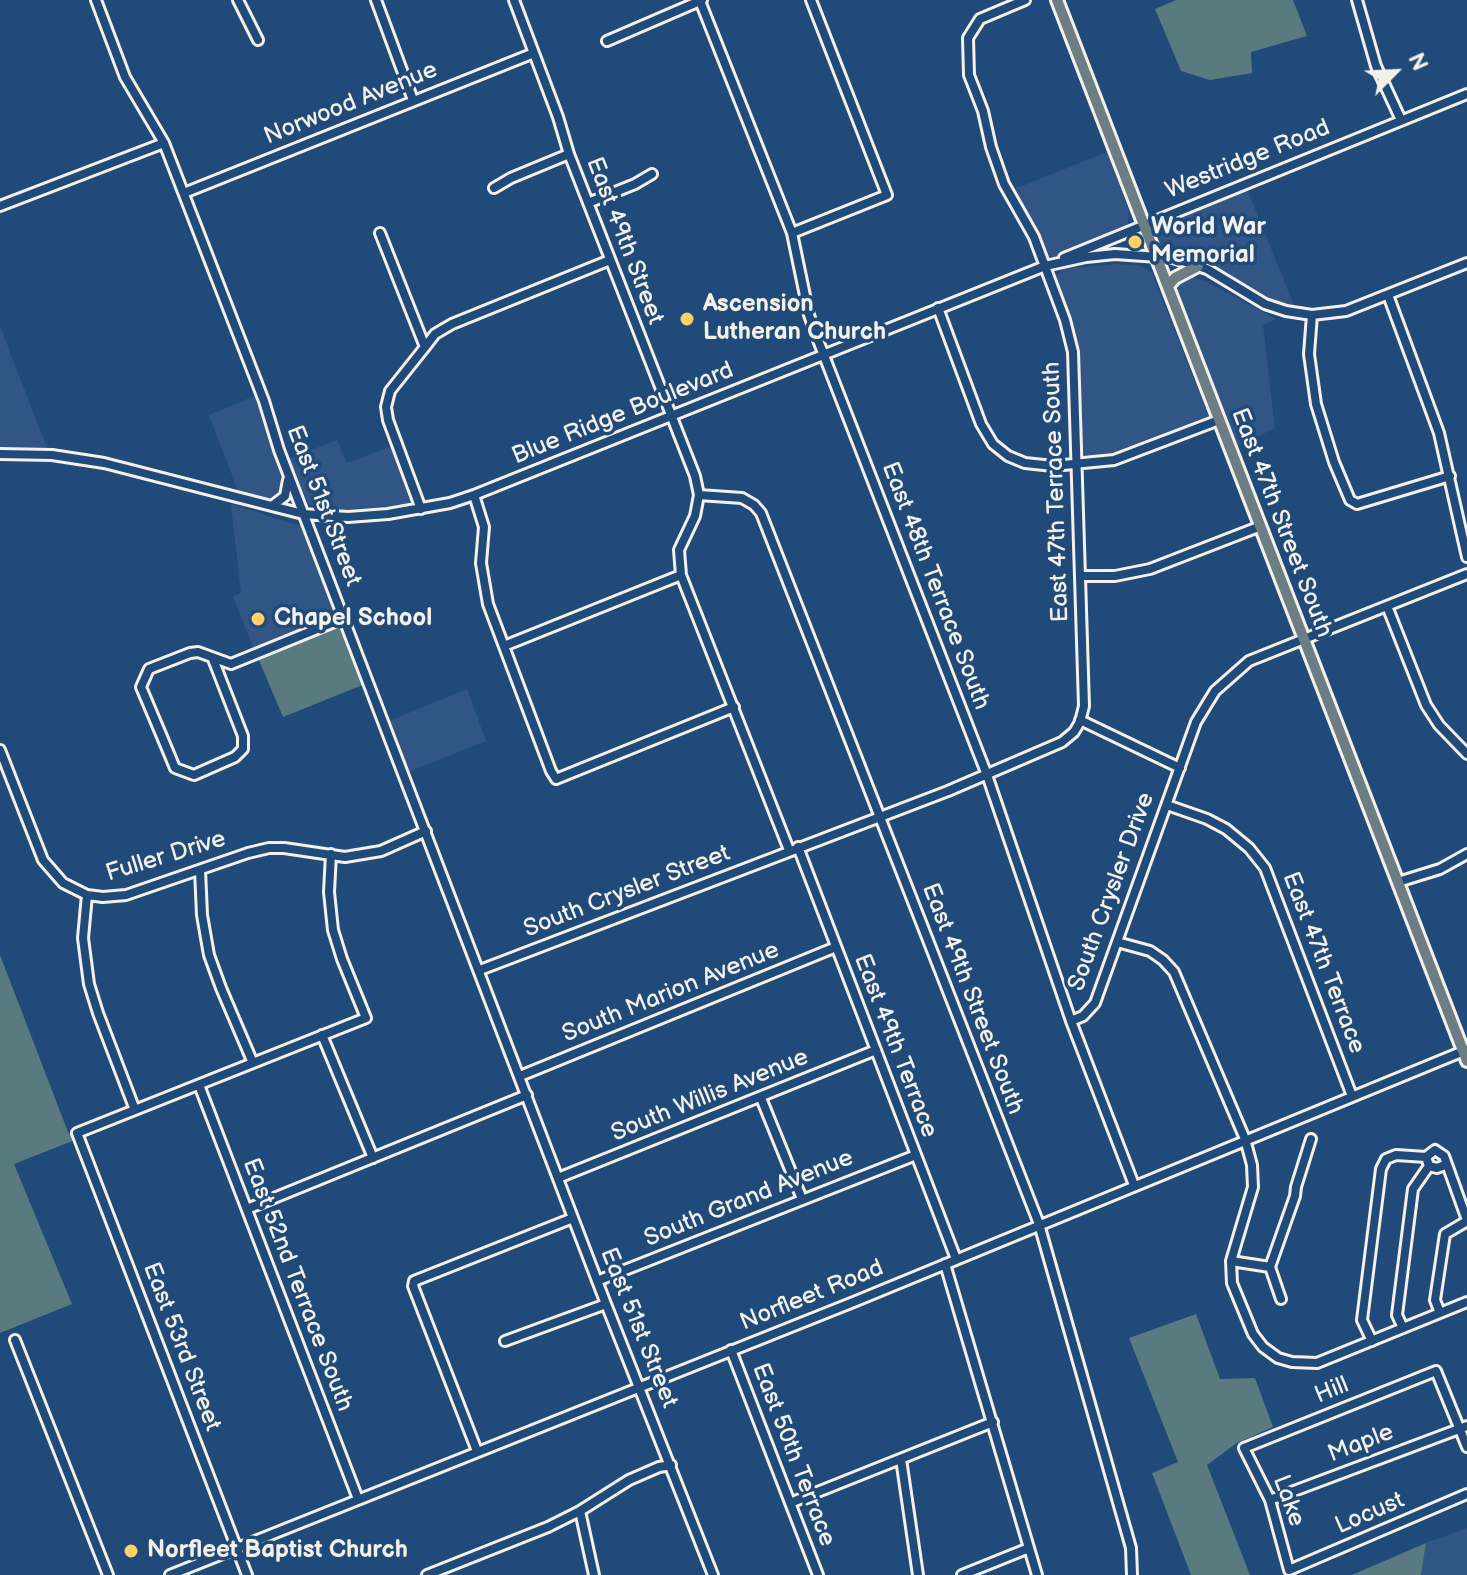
<!DOCTYPE html>
<html>
<head>
<meta charset="utf-8">
<style>
  body { margin:0 }
  #map { position:relative; width:1467px; height:1575px; overflow:hidden; background:#1f4a7a; font-family:"Balsamiq Sans",sans-serif }
  canvas { display:block }
  .north { position:absolute; left:1355px; top:32px; width:80px; height:80px; -webkit-text-stroke:6px #1f4a7a; paint-order:stroke; rotate:66deg; font-size:22px; font-weight:700; line-height:32px; text-align:center; color:#f4f1e8 }
  .north::after { content:''; display:block; margin:auto; width:28px; height:36px; background:#f4f1e8; clip-path:polygon(50% 0,100% 100%,50% 72%,0 100%) }
</style>
</head>
<body>
<div id="map">
<canvas width="1467" height="1575"></canvas>
<div class="north">N</div>
</div>
<script>
const ctx = document.querySelector('canvas').getContext('2d');
ctx.lineJoin = 'round';
function fill(path, color) {
  ctx.fillStyle = color;
  ctx.fill(path, 'evenodd');
}
function shape(rows) {
  const path = new Path2D();
  for (const r of rows) {
    path.moveTo(r[0], r[1]);
    for (let i = 2; i < r.length; i += 2) path.lineTo(r[i], r[i + 1]);
  }
  return path;
}
function strokePath(path, color, width, dash) {
  ctx.strokeStyle = color;
  ctx.lineWidth = width;
  ctx.lineCap = dash ? 'butt' : 'round';
  ctx.setLineDash(dash || []);
  ctx.stroke(path);
}
function drawText(font, color, halo, rows, align = 'center') {
  ctx.font = font + ' "Balsamiq Sans",sans-serif';
  ctx.lineWidth = 7;
  ctx.setLineDash([]);
  ctx.textBaseline = 'middle';
  ctx.strokeStyle = halo;
  ctx.fillStyle = color;
  for (const [text, x, y, turn = 0] of rows) {
    ctx.save();
    ctx.translate(x, y);
    ctx.rotate((+turn || 0) * Math.PI / 180);
    ctx.textAlign = isNaN(turn) ? turn : align;
    if (halo) ctx.strokeText(text, 0, 0);
    ctx.fillText(text, 0, 0);
    ctx.restore();
  }
}
fill(shape([
  [1107,152,1129,212,1128,225,1117,233,1086,246,1058,256,1048,257,1012,190],
  [1247,189,1295,308,1255,294,1230,276,1204,262,1161,247,1157,240,1156,233,1164,224],
  [1116,264,1141,266,1152,273,1209,417,1118,454,1087,459,1082,446,1078,348,1056,276,1063,269],
  [1190,276,1203,280,1276,319,1263,325,1275,428,1238,446,1177,289,1179,281],
  [0,325,11,355,48,450,0,448],
  [257,395,283,478,283,492,273,499,238,491,209,415],
  [337,440,347,463,392,446,412,502,404,505,342,510,319,508,308,503,288,459],
  [231,504,300,526,336,610,335,616,254,649,233,597,241,593],
  [467,689,486,741,409,772,389,721],
  [1467,1528,1467,1575,1421,1575,1426,1543]
]), '#315686');
fill(shape([
  [1176,0,1293,0,1307,36,1251,52,1252,73,1210,80,1181,71,1171,47,1155,9],
  [339,625,343,628,365,684,283,717,258,658],
  [0,955,68,1132,75,1140,14,1164,72,1304,0,1333],
  [1196,1314,1220,1379,1255,1378,1273,1427,1237,1443,1207,1465,1250,1575,1191,1575,1152,1473,1178,1462,1129,1338],
  [1426,1543,1421,1575,1352,1575]
]), '#597a7e');
const minor = shape([
  [96,0,125,77,164,143,264,401,279,450,606,1304,713,1575],
  [238,0,258,40],
  [376,0,413,100],
  [514,0,558,117,569,154,695,476,699,495,695,516,679,550,681,575,789,850],
  [1357,0,1376,66,1401,120],
  [700,1,792,233,809,315,816,335,987,775,1071,1021,1134,1185],
  [607,41,702,0],
  [494,188,511,178,569,154],
  [184,193,534,53],
  [588,203,635,184,652,174],
  [0,206,164,143],
  [380,233,425,347,390,391,386,407,388,420,421,509],
  [792,233,887,195,811,0],
  [1064,258,1467,94],
  [1388,295,1439,433,1467,557],
  [938,308,981,424,993,444,1008,456,1025,463,1053,466,1114,460,1219,420],
  [1312,315,1309,354,1316,404,1334,462,1350,500,1357,504,1450,476],
  [425,347,435,334,452,324,610,260],
  [0,454,52,455,104,463,303,514,348,517,388,514,450,503,474,495,1045,266,1086,257,1115,254,1173,258,1207,269,1265,304,1286,311,1312,315,1346,311,1467,263],
  [474,495,484,527,481,563,488,604,551,771,556,779,734,707],
  [699,495,742,498,754,505,761,513,1039,1224,1131,1548,1132,1575],
  [272,506,285,496,288,480],
  [1080,576,1115,576,1150,569,1261,526],
  [1387,606,1426,705,1439,725,1467,754],
  [504,646,681,575],
  [213,659,243,736,243,749,235,757,194,775,175,768,160,732,141,687,149,669,190,653,198,652,231,664,344,618],
  [1080,720,1180,768],
  [0,750,43,860,63,883,87,895,103,897,126,895,248,853,269,848,284,848,345,857,381,851,426,831],
  [1167,805,1207,819,1226,829,1249,848,1265,868,1352,1096],
  [798,847,956,1259],
  [200,870,202,915,209,955,221,988,253,1063],
  [1398,882,1440,869,1467,854],
  [87,895,83,938,89,984,98,1013,135,1110],
  [1117,942,1150,951,1163,960,1174,972,1245,1139,1252,1165,1253,1187,1231,1261,1232,1283,1253,1334,1263,1347,1278,1358,1292,1362,1317,1363,1467,1302],
  [480,970,948,791,1062,742,1074,732,1080,722,1084,706,1073,352,1065,320,1034,237,1004,184,991,147,983,111,969,75,968,38,980,19,1025,0],
  [1071,1021,1083,1016,1095,1003,1196,722,1215,691,1249,661,1467,574],
  [322,1035,373,1158],
  [520,1076,836,947],
  [199,1085,358,1499],
  [761,1098,802,1199],
  [1426,1157,1435,1150,1444,1156,1467,1220],
  [558,1178,876,1050],
  [247,1209,527,1095],
  [1231,1261,1270,1267],
  [945,1264,1037,1575],
  [597,1281,916,1155],
  [1281,1299,1270,1267,1295,1196,1296,1187,1311,1139],
  [1440,1313,1435,1300,1445,1234,1467,1221],
  [1403,1328,1397,1315,1413,1189,1429,1166,1437,1168,1445,1165],
  [15,1340,108,1575],
  [505,1341,606,1304],
  [1372,1341,1362,1320,1381,1169,1386,1159,1396,1155,1426,1157,1429,1166],
  [731,1350,818,1575],
  [1467,1447,1436,1371,1244,1448,1270,1500,1289,1570,1467,1494],
  [477,1451,413,1286,414,1281,573,1218],
  [901,1459,918,1575],
  [1270,1500,1467,1426],
  [790,1503,993,1422],
  [580,1511,594,1575],
  [170,1575,856,1301,1466,1050],
  [247,1575,77,1133,366,1018,342,959,333,930,329,892,331,854],
  [427,1575,548,1527,580,1511,629,1480,659,1467,671,1465],
  [962,1575,1029,1548]
]);
const major = shape([
  [1057,0,1467,1061],
  [1168,286,1175,278,1198,266]
]);
strokePath(minor, '#f4f1e8', 14);
strokePath(major, '#f4f1e8', 16);
strokePath(minor, '#1f4a7a', 8);
strokePath(major, '#6d7d84', 10);
for (const [x, y, r, color] of [
  [1135,242,8,"#ffd166"],
  [687,319,8,"#ffd166"],
  [258,619,8,"#ffd166"],
  [131,1551,8,"#ffd166"]
]) {
  const dot = new Path2D();
  dot.arc(x, y, r, 0, 2 * Math.PI);
  ctx.fillStyle = color;
  ctx.fill(dot);
  strokePath(dot, '#1f4a7a', 3);
}
drawText('24px', '#f4f1e8', '#1f4a7a', [
  ["Norwood Avenue",351,104,-22],
  ["Westridge Road",1248,160,-22],
  ["East 49th Street",624,241,69],
  ["Blue Ridge Boulevard",623,414,-22],
  ["East 47th Terrace South",1057,492,-92],
  ["East 51st Street",323,506,69],
  ["East 47th Street South",1281,523,69],
  ["East 48th Terrace South",935,586,69],
  ["Fuller Drive",166,857,-17],
  ["South Crysler Street",627,892,-21],
  ["South Crysler Drive",1112,892,-70],
  ["East 47th Terrace",1323,963,69],
  ["South Marion Avenue",671,993,-22],
  ["East 49th Street South",972,999,69],
  ["East 49th Terrace",895,1046,69],
  ["South Willis Avenue",710,1096,-22],
  ["South Grand Avenue",749,1199,-22],
  ["East 52nd Terrace South",297,1285,69],
  ["Norfleet Road",812,1296,-22],
  ["East 51st Street",638,1328,68],
  ["East 53rd Street",181,1347,69],
  ["Hill",1332,1391,-22],
  ["Maple",1361,1444,-21],
  ["East 50th Terrace",793,1455,69],
  ["Lake",1288,1501,70],
  ["Locust",1370,1514,-23]
]);
drawText('bold 24px', '#f4f1e8', '#1f4a7a', [
  ["World War",1151,228],
  ["Memorial",1151,256],
  ["Ascension",703,305],
  ["Lutheran Church",703,333],
  ["Chapel School",274,619],
  ["Norfleet Baptist Church",147,1551]
], 'left');
</script>
</body>
</html>
